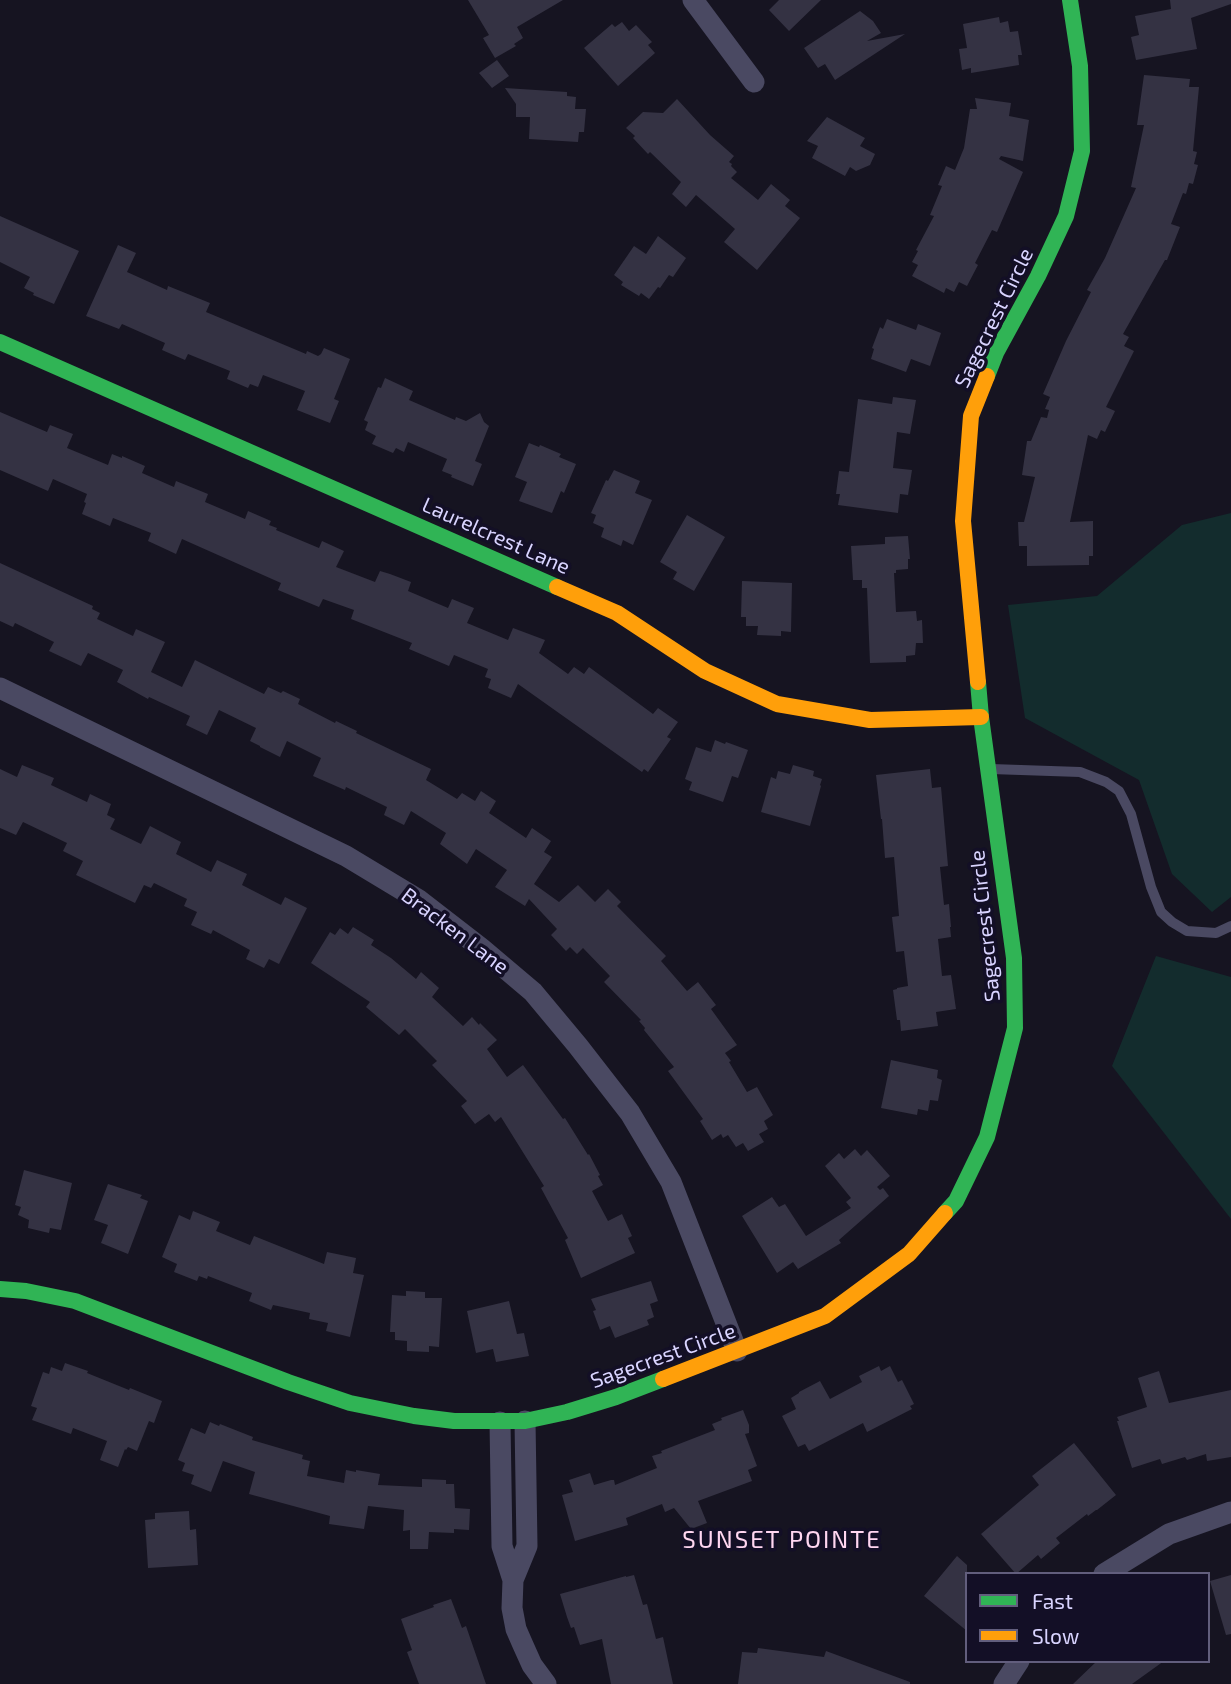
<!DOCTYPE html>
<html>
<head>
<meta charset="utf-8">
<style>
  body { margin:0 }
  #map { position:relative; width:1231px; height:1684px; overflow:hidden; background:#161421; font-family:"Exo 2",sans-serif }
  canvas { display:block }
  .legend { position:absolute; left:965px; top:1572px; width:245px; height:91px; box-sizing:border-box; background:#130f26; border:2px solid #625e7d; margin:0; padding:9px 12px; list-style:none; font-size:21px; color:#d9d4ff }
  .legend li { display:flex; align-items:center; gap:14px; height:35px }
  .legend b { width:35px; border:2px solid #625e7d }
</style>
</head>
<body>
<div id="map">
<canvas width="1231" height="1684"></canvas>
<ul class="legend">
<li><b style="height:9px;background:#30b455"></b>Fast</li>
<li><b style="height:9px;background:#ff9f0a"></b>Slow</li>
</ul>
</div>
<script>
const ctx = document.querySelector('canvas').getContext('2d');
ctx.lineJoin = 'round';
function fill(path, color) {
  ctx.fillStyle = color;
  ctx.fill(path, 'evenodd');
}
function shape(rows) {
  const path = new Path2D();
  for (const r of rows) {
    path.moveTo(r[0], r[1]);
    for (let i = 2; i < r.length; i += 2) path.lineTo(r[i], r[i + 1]);
  }
  return path;
}
function strokePath(path, color, width, dash) {
  ctx.strokeStyle = color;
  ctx.lineWidth = width;
  ctx.lineCap = dash ? 'butt' : 'round';
  ctx.setLineDash(dash || []);
  ctx.stroke(path);
}
function drawText(font, color, halo, rows, align = 'center') {
  ctx.font = font + ' "Exo 2",sans-serif';
  ctx.lineWidth = 7;
  ctx.setLineDash([]);
  ctx.textBaseline = 'middle';
  ctx.strokeStyle = halo;
  ctx.fillStyle = color;
  for (const [text, x, y, turn = 0] of rows) {
    ctx.save();
    ctx.translate(x, y);
    ctx.rotate((+turn || 0) * Math.PI / 180);
    ctx.textAlign = isNaN(turn) ? turn : align;
    if (halo) ctx.strokeText(text, 0, 0);
    ctx.fillText(text, 0, 0);
    ctx.restore();
  }
}
fill(shape([
  [1231,513,1231,897,1212,912,1172,874,1139,780,1025,718,1008,605,1097,596,1182,525],
  [1156,956,1231,977,1231,1219,1112,1066]
]), '#132c2d');
fill(shape([
  [468,0,563,0,517,27,523,38,514,44,516,46,495,58,483,38,489,35],
  [779,0,821,0,789,31,769,10],
  [1170,0,1231,0,1231,4,1191,18,1197,49,1136,60,1131,37,1139,35,1135,16,1171,9],
  [860,11,873,21,881,33,867,41,905,34,835,80,825,64,818,68,804,48],
  [999,17,1000,23,1008,21,1010,32,1018,31,1022,55,1018,55,1019,65,971,73,971,68,962,70,959,49,967,48,963,24],
  [622,22,629,31,636,25,652,42,648,45,655,53,618,86,584,48,612,24,615,27],
  [497,60,509,76,492,88,479,73],
  [1144,75,1190,79,1189,87,1199,87,1193,151,1197,152,1194,164,1198,165,1193,184,1189,183,1186,194,1183,193,1171,224,1180,227,1167,260,1165,260,1123,334,1129,337,1124,346,1134,351,1106,407,1115,411,1105,432,1101,430,1097,439,1088,435,1070,522,1093,521,1093,556,1089,556,1089,565,1027,566,1027,546,1019,546,1018,522,1024,522,1035,477,1022,475,1027,441,1031,441,1041,417,1047,418,1049,410,1045,409,1050,397,1043,394,1066,341,1091,292,1087,290,1105,258,1136,188,1131,187,1144,125,1137,125],
  [505,88,567,92,567,96,576,97,575,109,586,109,584,132,579,132,578,142,529,139,530,117,516,117,516,104],
  [975,98,1011,103,1009,116,1029,120,1023,161,1001,156,999,159,1023,172,997,232,992,230,975,263,978,265,967,286,959,282,954,292,946,288,944,293,912,276,918,265,912,262,918,251,916,250,934,216,930,215,942,186,938,185,946,166,955,170,964,148,970,109,977,109],
  [677,99,710,135,734,156,729,162,732,164,731,166,737,172,731,178,758,200,771,184,790,200,785,206,800,218,757,270,724,242,735,229,696,195,686,207,672,194,681,182,650,152,648,154,633,138,635,136,626,128,643,112,663,113],
  [827,117,865,138,860,146,875,154,870,165,856,171,850,167,845,176,812,158,818,146,807,141],
  [0,216,79,251,54,304,33,295,34,293,24,288,30,277,0,262],
  [658,236,686,258,673,277,669,275,660,288,658,287,649,299,641,293,639,296,621,285,623,282,614,275,634,246,646,254],
  [118,245,136,253,127,272,167,290,168,286,210,303,206,312,306,354,307,351,318,356,321,354,324,348,350,359,334,399,339,401,330,423,297,410,305,391,263,375,258,387,250,384,248,388,227,379,230,371,188,354,185,360,162,350,165,343,122,324,119,329,86,316],
  [887,319,916,330,918,324,941,333,930,366,911,359,906,372,871,359,874,349,872,348,880,327,883,329],
  [385,378,413,391,409,400,455,420,456,417,466,421,480,413,484,422,489,426,475,461,482,464,473,486,451,477,452,475,442,471,447,459,408,442,404,452,396,448,393,453,372,444,376,436,365,430,368,422,364,420,378,387,381,388],
  [893,397,916,400,910,434,897,432,893,468,912,470,908,495,900,494,898,513,838,505,840,494,836,494,839,471,849,472,858,399,892,404],
  [0,412,47,432,50,425,73,434,67,448,108,465,112,454,122,458,122,456,145,466,142,473,174,487,176,481,208,494,205,502,245,519,248,511,271,521,269,525,277,528,276,530,319,548,322,541,344,551,336,567,375,582,380,571,390,574,411,582,408,591,448,608,452,599,474,608,467,623,508,640,513,628,545,640,539,653,568,674,574,667,584,674,589,667,653,714,658,708,678,722,667,737,671,739,648,772,644,769,642,772,518,684,511,698,488,688,491,679,485,677,488,669,454,655,449,666,409,649,412,643,351,619,354,610,323,599,319,607,278,590,281,583,182,539,176,554,148,541,151,533,113,518,110,526,82,514,86,503,84,502,87,494,53,479,48,491,0,470],
  [529,443,539,447,540,445,561,454,559,457,576,464,564,493,561,491,552,513,519,501,527,482,515,477],
  [614,470,640,481,635,493,652,500,633,545,623,540,621,546,601,537,604,528,593,523,596,515,591,513,606,480,608,481],
  [687,515,725,537,694,591,673,579,677,572,660,562],
  [908,536,910,559,908,559,908,569,896,570,896,573,894,573,896,612,916,611,917,621,922,620,923,643,916,643,915,655,906,656,906,662,870,663,867,588,862,588,862,580,853,580,851,546,885,544,885,537],
  [0,563,93,606,92,609,100,613,97,619,133,636,136,629,165,642,151,672,182,687,195,660,264,694,268,687,281,693,283,691,300,699,298,704,335,723,336,721,357,731,356,733,431,769,426,780,457,799,462,793,475,801,481,791,496,801,489,813,526,838,532,828,551,841,544,852,552,857,534,884,559,902,578,885,595,902,608,889,621,902,617,906,666,956,661,961,687,991,698,982,716,1005,711,1009,737,1045,725,1053,731,1061,729,1062,747,1092,757,1087,773,1115,764,1121,768,1129,759,1134,764,1142,748,1151,743,1143,736,1147,728,1135,723,1138,721,1134,712,1140,700,1121,703,1119,668,1071,674,1067,644,1030,645,1028,639,1021,641,1020,604,982,610,976,583,948,577,954,570,947,566,951,551,935,557,929,529,899,525,906,495,887,507,870,476,849,467,864,440,844,446,833,411,811,404,825,384,815,387,807,346,787,345,790,313,776,321,758,287,741,280,757,260,747,260,746,250,741,256,728,219,710,207,735,186,725,190,716,149,697,148,699,117,682,123,670,88,653,81,666,49,651,54,642,15,623,13,627,0,621],
  [742,581,792,583,791,632,781,631,781,636,757,635,758,626,746,626,746,617,741,617],
  [715,740,725,744,726,742,748,750,738,778,732,776,723,802,689,790,692,782,685,779,696,747,711,752],
  [22,765,54,778,51,785,87,802,90,794,111,804,107,815,115,819,110,829,141,844,150,826,181,842,176,854,211,872,217,860,247,874,242,885,281,905,285,897,307,908,279,964,269,959,264,968,246,959,250,950,213,930,211,934,191,925,197,912,184,906,187,899,154,883,151,888,144,885,135,903,76,875,83,861,63,851,67,843,23,822,16,835,0,828,0,769,17,777],
  [793,765,814,771,813,776,822,779,820,785,821,786,810,826,761,812,771,777,776,779,778,771,790,774],
  [930,769,932,788,941,787,948,866,940,867,944,905,949,904,951,927,950,927,951,937,938,939,942,976,951,975,956,1009,936,1012,938,1026,901,1031,900,1020,897,1020,893,990,897,989,897,988,908,986,904,951,896,952,892,917,899,916,894,857,885,858,882,819,881,819,876,775],
  [353,927,374,940,371,945,391,958,416,979,421,972,439,988,432,997,463,1026,472,1017,479,1025,480,1023,497,1040,487,1049,507,1077,523,1065,563,1119,565,1118,588,1155,589,1154,600,1175,598,1176,603,1185,592,1191,608,1221,622,1214,632,1236,628,1238,635,1253,581,1278,565,1240,568,1238,541,1188,544,1186,501,1117,495,1122,489,1114,475,1124,461,1106,467,1101,432,1065,437,1061,405,1029,399,1035,366,1007,370,1002,311,963,330,932,335,935,340,928,348,934],
  [891,1060,938,1070,937,1078,942,1080,938,1101,930,1100,928,1111,918,1109,917,1115,881,1108],
  [855,1149,861,1156,867,1150,890,1176,877,1187,880,1190,883,1188,889,1196,839,1240,841,1243,798,1269,793,1262,777,1273,742,1216,772,1197,779,1207,785,1204,806,1236,851,1208,846,1202,851,1198,825,1166,839,1153,844,1159],
  [24,1170,72,1183,61,1230,50,1228,49,1233,28,1228,29,1220,18,1215,21,1207,15,1205],
  [108,1184,142,1195,140,1198,148,1201,128,1254,101,1243,108,1225,94,1220],
  [193,1211,220,1222,216,1231,250,1245,254,1236,324,1264,327,1252,356,1258,353,1273,364,1275,350,1337,326,1331,328,1323,309,1319,310,1313,273,1305,271,1310,249,1301,252,1293,208,1276,207,1279,199,1276,197,1281,174,1272,177,1264,162,1257,179,1215,190,1220],
  [651,1281,658,1301,650,1304,654,1317,647,1320,649,1325,615,1338,610,1326,600,1330,593,1311,596,1310,591,1299],
  [406,1291,425,1292,425,1298,442,1298,439,1347,429,1346,429,1352,407,1351,407,1341,395,1340,395,1332,390,1332,392,1295,406,1296],
  [509,1301,517,1334,524,1333,529,1356,496,1362,493,1349,476,1353,467,1311],
  [65,1363,88,1371,87,1373,129,1390,130,1388,162,1401,154,1423,149,1421,137,1451,128,1447,126,1450,125,1449,118,1467,100,1460,107,1441,73,1428,71,1434,32,1420,37,1408,31,1406,43,1372,49,1374,51,1367,62,1371],
  [879,1366,881,1371,890,1366,898,1382,902,1380,914,1404,910,1406,912,1409,867,1432,863,1423,809,1451,805,1444,798,1447,782,1416,796,1409,791,1398,799,1393,799,1392,820,1381,830,1399,862,1382,859,1376],
  [1159,1371,1169,1403,1231,1390,1231,1457,1207,1461,1206,1454,1187,1460,1185,1457,1162,1464,1160,1459,1132,1468,1117,1421,1119,1421,1117,1417,1147,1407,1138,1378],
  [743,1410,749,1425,749,1433,745,1434,757,1466,748,1470,752,1481,698,1501,707,1523,691,1529,674,1508,665,1512,662,1504,626,1518,628,1525,575,1541,562,1495,573,1492,569,1480,590,1473,594,1485,611,1480,614,1480,615,1485,657,1468,652,1456,662,1453,661,1451,715,1430,712,1424,722,1420,721,1418],
  [210,1422,219,1426,220,1424,253,1437,252,1440,303,1455,302,1459,310,1461,307,1476,344,1483,346,1470,356,1472,356,1470,380,1474,378,1485,422,1487,422,1479,446,1480,446,1484,454,1484,455,1508,470,1509,469,1530,454,1529,454,1533,429,1532,428,1549,410,1549,410,1530,403,1531,404,1510,368,1506,364,1529,329,1524,330,1516,249,1494,255,1472,223,1461,211,1492,191,1484,194,1475,182,1471,185,1463,178,1460,191,1428,205,1434],
  [1074,1443,1116,1495,1097,1510,1096,1510,1088,1516,1087,1514,1056,1538,1060,1543,1041,1559,1038,1555,1016,1574,981,1534,1039,1485,1032,1476],
  [189,1511,190,1530,196,1529,198,1565,148,1568,145,1520,155,1519,155,1513],
  [957,1556,967,1565,967,1631,924,1596],
  [634,1575,643,1605,647,1604,656,1639,663,1637,673,1684,611,1684,602,1639,580,1645,574,1627,571,1628,567,1617,560,1594,626,1576,626,1577],
  [1231,1575,1231,1634,1226,1635,1210,1581],
  [451,1599,462,1628,466,1626,486,1684,419,1684,407,1652,412,1650,401,1619,434,1607,433,1605],
  [758,1648,824,1657,826,1651,910,1682,910,1684,738,1684,742,1652,757,1653],
  [1097,1661,1164,1661,1132,1684,1073,1684]
]), '#343243');
strokePath(shape([
  [991,769,1080,772,1106,782,1119,791,1131,814,1151,887,1161,912,1172,922,1187,931,1216,933,1231,926]
]), '#4a4962', 10);
strokePath(shape([
  [693,0,754,82],
  [0,688,346,856,419,900,481,948,533,992,578,1046,630,1113,671,1182,737,1351],
  [500,1422,502,1546,513,1580,512,1608,516,1629,523,1645,532,1665,546,1684],
  [1104,1574,1169,1534,1231,1512],
  [513,1580,527,1546,525,1421],
  [1004,1684,1019,1661]
]), '#4a4962', 21);
strokePath(shape([
  [0,342,557,587],
  [987,376,996,353,1038,276,1066,216,1082,151,1080,66,1070,0],
  [945,1213,956,1201,987,1137,1015,1028,1014,958,981,717,978,682],
  [0,1289,26,1291,75,1301,288,1382,350,1403,414,1416,454,1421,525,1421,567,1412,616,1397,663,1379]
]), '#30b455', 16);
strokePath(shape([
  [557,587,617,613,705,671,777,704,870,720,981,717],
  [978,682,963,521,971,416,987,376],
  [663,1379,825,1316,909,1254,945,1213]
]), '#ff9f0a', 16);
drawText('21px', '#d9d4ff', '#130f26', [
  ["Sagecrest Circle",994,318,-64],
  ["Laurelcrest Lane",496,536,24],
  ["Sagecrest Circle",985,926,-96],
  ["Bracken Lane",455,931,37],
  ["Sagecrest Circle",663,1356,-20]
]);
ctx.letterSpacing = '2px';
drawText('24px', '#ffd6f0', '#130f26', [
  ["SUNSET POINTE",782,1540]
]);
ctx.letterSpacing = '0px';
</script>
</body>
</html>
